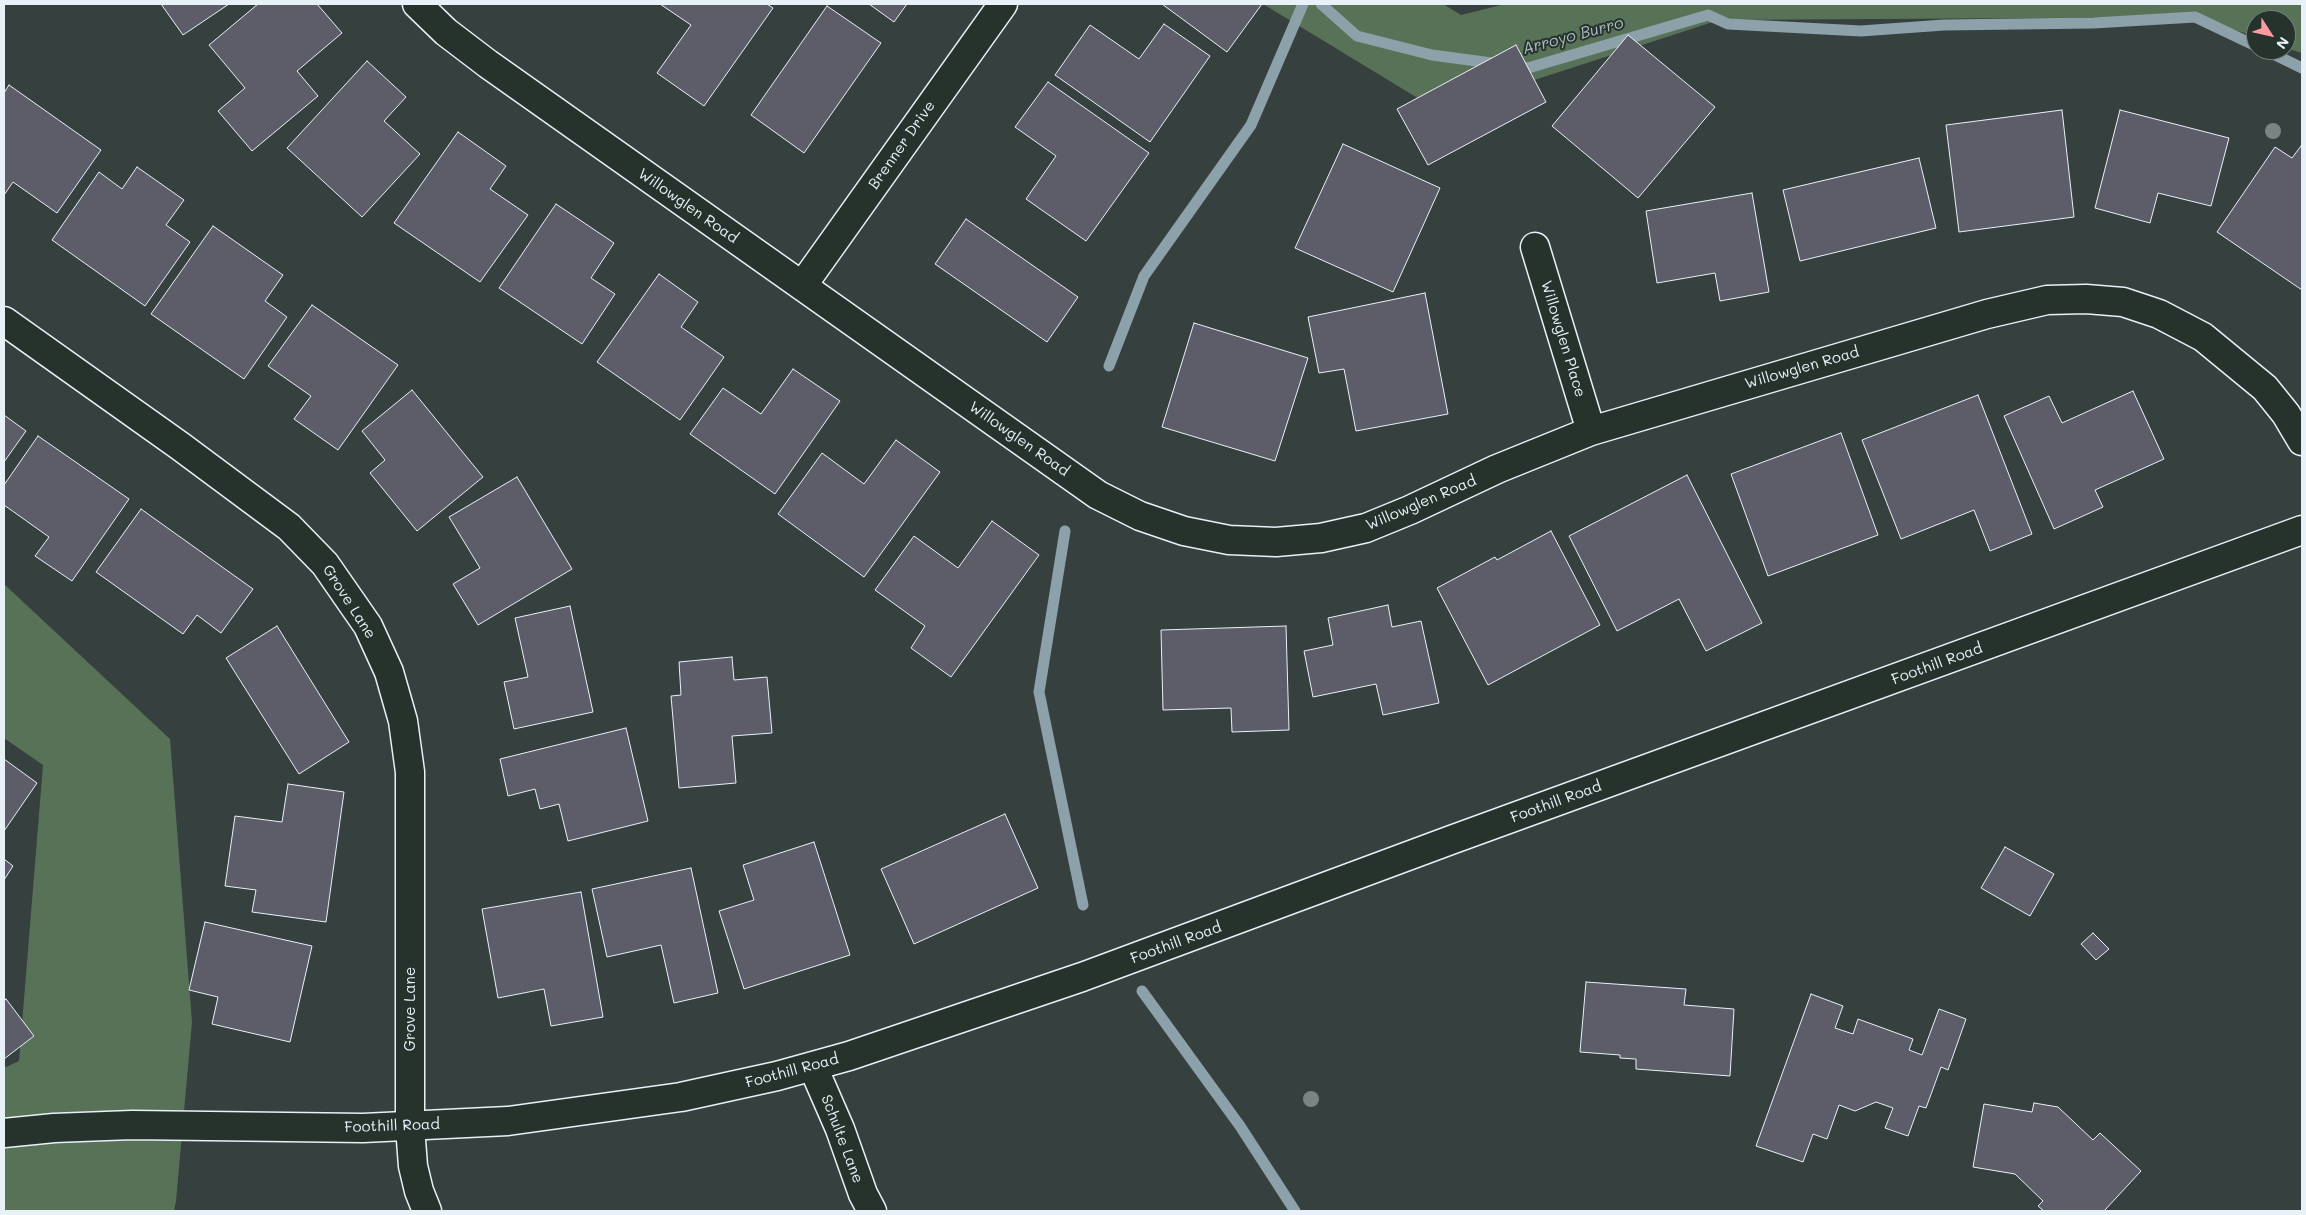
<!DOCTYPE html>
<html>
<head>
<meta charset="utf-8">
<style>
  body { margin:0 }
  #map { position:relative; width:2306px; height:1215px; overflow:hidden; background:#36403f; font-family:Mali,sans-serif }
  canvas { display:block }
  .frame { position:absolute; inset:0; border:5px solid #e8f1f8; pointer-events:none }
  .north { position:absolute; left:2246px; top:10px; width:50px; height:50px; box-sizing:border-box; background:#26332d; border:1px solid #747f7e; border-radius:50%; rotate:125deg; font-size:14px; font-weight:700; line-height:20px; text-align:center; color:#e8f1f8 }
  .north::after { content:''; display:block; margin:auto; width:18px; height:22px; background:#ff9aa2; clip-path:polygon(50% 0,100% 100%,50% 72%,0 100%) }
</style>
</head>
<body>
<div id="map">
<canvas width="2306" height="1215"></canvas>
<div class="frame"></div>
<div class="north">N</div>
</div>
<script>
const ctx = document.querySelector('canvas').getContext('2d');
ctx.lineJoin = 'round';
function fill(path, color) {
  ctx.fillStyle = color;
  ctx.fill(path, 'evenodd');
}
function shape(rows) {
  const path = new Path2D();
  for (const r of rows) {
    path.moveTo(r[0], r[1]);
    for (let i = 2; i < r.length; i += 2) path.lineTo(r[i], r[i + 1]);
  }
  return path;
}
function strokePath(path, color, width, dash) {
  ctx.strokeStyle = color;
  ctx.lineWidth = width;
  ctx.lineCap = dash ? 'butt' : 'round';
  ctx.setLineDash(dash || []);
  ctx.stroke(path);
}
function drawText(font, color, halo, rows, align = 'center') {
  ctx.font = font + ' Mali,sans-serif';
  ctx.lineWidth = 4;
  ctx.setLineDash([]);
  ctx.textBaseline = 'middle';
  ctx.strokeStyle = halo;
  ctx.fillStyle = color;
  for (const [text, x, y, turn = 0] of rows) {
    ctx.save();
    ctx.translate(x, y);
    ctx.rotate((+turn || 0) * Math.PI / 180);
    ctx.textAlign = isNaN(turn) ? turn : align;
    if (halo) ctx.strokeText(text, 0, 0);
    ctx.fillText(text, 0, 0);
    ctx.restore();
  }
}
fill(shape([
  [1263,4,1443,4,1461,15,1505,4,2301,4,2302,53,2286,48,2286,20,2256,20,2256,37,2195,17,1719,20,1439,111],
  [4,584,170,739,192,1022,176,1201,174,1211,4,1211,4,1068,19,1061,43,765,4,738]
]), '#587257');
strokePath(shape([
  [1321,4,1357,36,1432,55,1499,64],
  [2265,50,2302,68],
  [1515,66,1528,68,1708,15,1728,24,1861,31,1944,25,2094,23,2195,17,2256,46],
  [1109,366,1144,276,1251,125,1303,4],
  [1065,531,1039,692,1083,905],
  [1142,991,1240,1126,1295,1211]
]), '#8ca1a9', 11);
const building = shape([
  [161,4,229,4,183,35,161,4],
  [258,4,317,4,342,33,297,71,318,96,252,151,218,111,245,88,209,45,258,4],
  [660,4,767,4,773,8,704,106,657,73,691,25,660,4],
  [869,4,907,4,894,22,869,4],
  [1162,4,1262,4,1227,52,1162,4],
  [827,6,881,43,804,153,751,115,827,6],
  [1164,24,1210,56,1150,142,1055,75,1090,25,1139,59,1164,24],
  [1628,35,1715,107,1638,198,1552,126,1628,35],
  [1516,45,1546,102,1428,165,1397,109,1516,45],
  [367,61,406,97,384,121,420,154,362,217,287,148,367,61],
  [1048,82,1149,153,1086,241,1026,199,1056,156,1015,127,1048,82],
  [9,85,101,150,57,213,13,182,4,195,4,93,9,85],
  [2062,110,2074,217,1959,232,1946,125,2062,110],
  [2120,110,2229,138,2211,206,2158,193,2150,223,2095,208,2120,110],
  [458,132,506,166,490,189,528,215,480,282,394,223,458,132],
  [1343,144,1440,188,1393,292,1295,248,1343,144],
  [2301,146,2302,147,2302,290,2217,232,2275,147,2292,158,2301,146],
  [1919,158,1936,228,1800,261,1783,190,1919,158],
  [137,167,184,200,166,225,190,242,145,306,52,240,99,172,122,189,137,167],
  [1752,193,1769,292,1720,301,1715,273,1657,283,1646,211,1752,193],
  [556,204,614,243,591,278,615,294,582,344,499,288,556,204],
  [966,219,1078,297,1047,342,935,264,966,219],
  [213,226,283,275,265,301,287,317,244,379,151,314,213,226],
  [659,274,698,302,681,327,724,357,680,420,597,362,659,274],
  [1425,293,1448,414,1356,431,1344,369,1319,373,1308,317,1425,293],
  [312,305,398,365,338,450,294,419,311,396,268,366,312,305],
  [1194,323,1308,358,1275,461,1162,427,1194,323],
  [793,369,840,401,775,494,690,434,723,388,761,414,793,369],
  [412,390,483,477,417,531,370,473,385,460,362,431,412,390],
  [2133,391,2164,459,2095,490,2103,507,2054,529,2004,416,2049,396,2062,423,2133,391],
  [1978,395,2032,534,1990,551,1974,510,1901,539,1862,440,1978,395],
  [4,415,26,431,4,462,4,415],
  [1841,433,1878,535,1768,576,1731,474,1841,433],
  [38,436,129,499,72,581,35,556,49,537,4,505,4,485,38,436],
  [896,440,940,472,864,577,778,514,822,453,864,484,896,440],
  [1687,475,1762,623,1706,651,1679,599,1617,631,1569,536,1687,475],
  [517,477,572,569,478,625,453,584,480,568,449,517,517,477],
  [141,509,253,589,221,633,197,615,183,634,96,572,141,509],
  [992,521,1039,555,951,677,911,648,925,626,875,590,914,536,958,568,992,521],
  [1551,531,1600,625,1488,685,1437,588,1495,557,1497,560,1551,531],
  [1388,605,1392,627,1421,621,1439,703,1383,715,1376,684,1313,697,1304,651,1333,645,1328,618,1388,605],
  [570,606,593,712,514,729,504,682,528,677,515,618,570,606],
  [277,626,349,742,299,774,226,658,277,626],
  [1286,626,1289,730,1232,732,1231,708,1163,710,1161,630,1286,626],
  [732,657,734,680,767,677,772,733,732,736,736,783,679,788,671,696,681,695,679,662,732,657],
  [626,728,648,821,568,841,559,804,540,809,535,789,508,796,500,759,626,728],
  [4,759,37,783,4,831,4,759],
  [288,784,344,792,326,922,252,912,256,890,225,886,235,816,282,822,288,784],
  [1005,814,1038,888,914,944,881,869,1005,814],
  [814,842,850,955,744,989,719,911,754,900,743,865,814,842],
  [2005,847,2054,874,2030,916,1981,888,2005,847],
  [4,859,13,866,4,880,4,859],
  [691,868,718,993,674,1003,661,945,607,957,592,889,691,868],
  [581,892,603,1017,551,1026,544,989,498,998,482,909,581,892],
  [205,922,312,946,290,1042,212,1024,218,997,189,990,205,922],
  [2093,933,2109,949,2096,960,2081,944,2093,933],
  [1586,982,1686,989,1684,1005,1734,1009,1730,1076,1636,1069,1636,1059,1620,1058,1620,1055,1580,1052,1586,982],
  [1811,994,1843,1006,1835,1028,1853,1034,1858,1019,1913,1039,1909,1050,1922,1055,1939,1009,1966,1019,1948,1070,1941,1067,1926,1108,1919,1106,1908,1136,1885,1128,1893,1108,1876,1102,1855,1111,1839,1105,1827,1139,1813,1134,1803,1162,1756,1146,1811,994],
  [6,999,34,1036,4,1059,4,1001,6,999],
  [2034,1103,2058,1107,2093,1140,2100,1133,2141,1171,2104,1211,2044,1211,2038,1206,2043,1201,2015,1174,1973,1167,1984,1104,2032,1112,2034,1103]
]);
fill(building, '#5d5d6a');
strokePath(building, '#e8f1f8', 1);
const minor = shape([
  [417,4,446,32,488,64,1098,495,1140,516,1184,531,1229,540,1276,542,1321,538,1366,528,1410,510,1497,469,1591,431,1987,314,2047,300,2086,299,2123,302,2159,314,2203,337,2265,388,2286,414,2302,441],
  [1535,247,1591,431],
  [802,286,1003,4],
  [4,321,180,446,289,527,325,564,368,626,389,672,403,721,410,772,410,1127,413,1166,419,1191,427,1211],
  [813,1067,840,1129,863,1194,872,1211]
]);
const secondary = shape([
  [4,1133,54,1128,132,1125,363,1128,508,1121,681,1097,777,1076,849,1056,1082,977,1451,840,2302,530]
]);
strokePath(minor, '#e8f1f8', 31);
strokePath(secondary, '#e8f1f8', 31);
strokePath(minor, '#26332d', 28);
strokePath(secondary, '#26332d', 28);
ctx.fillStyle = '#788582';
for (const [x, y] of [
  [2273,131],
  [1311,1099]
]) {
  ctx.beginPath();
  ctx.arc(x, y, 8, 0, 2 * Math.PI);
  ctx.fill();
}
drawText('15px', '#e8f1f8', '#26332d', [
  ["Brenner Drive",902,145,-55],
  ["Willowglen Road",688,206,35],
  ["Willowglen Place",1563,339,73],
  ["Willowglen Road",1802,368,-16],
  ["Willowglen Road",1019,439,35],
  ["Willowglen Road",1421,503,-23],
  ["Grove Lane",349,602,57],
  ["Foothill Road",1937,664,-20],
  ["Foothill Road",1556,802,-20],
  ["Foothill Road",1176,943,-20],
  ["Grove Lane",410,1009,-90],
  ["Foothill Road",792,1071,-15],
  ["Foothill Road",392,1126,-2],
  ["Schulte Lane",842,1139,69]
]);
drawText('italic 16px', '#abbcc4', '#26332d', [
  ["Arroyo Burro",1573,36,-15]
]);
</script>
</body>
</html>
